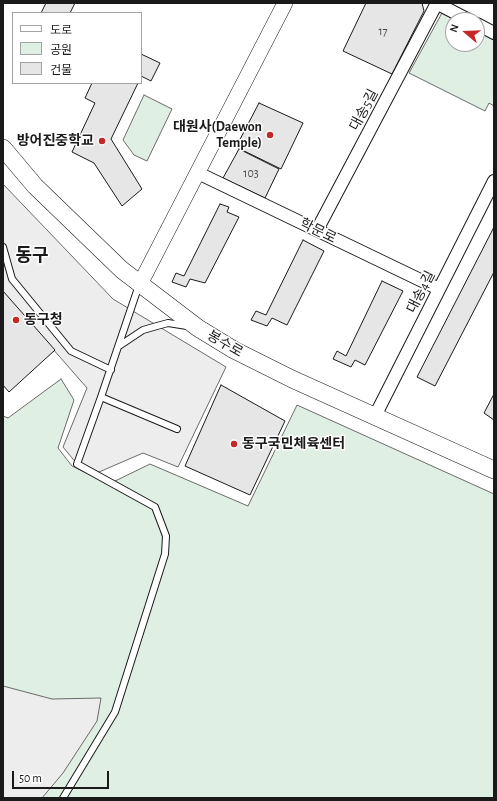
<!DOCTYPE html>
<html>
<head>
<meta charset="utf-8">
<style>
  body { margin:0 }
  #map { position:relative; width:497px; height:801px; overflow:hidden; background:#fff; font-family:"Alegreya Sans","Noto Sans KR",sans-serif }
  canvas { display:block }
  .frame { position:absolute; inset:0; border:4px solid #1a1a1a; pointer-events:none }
  .legend { position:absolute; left:12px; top:12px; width:130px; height:72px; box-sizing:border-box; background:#fff; border:1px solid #a3a3a3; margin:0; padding:5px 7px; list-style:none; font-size:12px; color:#1a1a1a }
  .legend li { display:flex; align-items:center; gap:8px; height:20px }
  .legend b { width:20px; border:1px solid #a3a3a3 }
  .north { position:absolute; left:445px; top:12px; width:40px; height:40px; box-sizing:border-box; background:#fff; border:1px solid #a3a3a3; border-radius:50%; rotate:289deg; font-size:11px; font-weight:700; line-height:16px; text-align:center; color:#1a1a1a }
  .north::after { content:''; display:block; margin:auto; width:14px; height:18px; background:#c62828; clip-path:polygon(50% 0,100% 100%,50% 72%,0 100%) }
  .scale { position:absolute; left:12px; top:771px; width:97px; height:18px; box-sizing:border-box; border:2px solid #1a1a1a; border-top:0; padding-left:5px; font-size:12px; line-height:14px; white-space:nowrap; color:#1a1a1a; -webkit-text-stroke:3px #fff; paint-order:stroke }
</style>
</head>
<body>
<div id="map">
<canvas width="497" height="801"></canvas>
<div class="frame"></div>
<ul class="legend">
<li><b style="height:5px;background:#fff"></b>도로</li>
<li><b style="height:11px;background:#e0efe3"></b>공원</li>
<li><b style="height:11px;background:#e6e6e6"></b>건물</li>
</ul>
<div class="north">N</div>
<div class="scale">50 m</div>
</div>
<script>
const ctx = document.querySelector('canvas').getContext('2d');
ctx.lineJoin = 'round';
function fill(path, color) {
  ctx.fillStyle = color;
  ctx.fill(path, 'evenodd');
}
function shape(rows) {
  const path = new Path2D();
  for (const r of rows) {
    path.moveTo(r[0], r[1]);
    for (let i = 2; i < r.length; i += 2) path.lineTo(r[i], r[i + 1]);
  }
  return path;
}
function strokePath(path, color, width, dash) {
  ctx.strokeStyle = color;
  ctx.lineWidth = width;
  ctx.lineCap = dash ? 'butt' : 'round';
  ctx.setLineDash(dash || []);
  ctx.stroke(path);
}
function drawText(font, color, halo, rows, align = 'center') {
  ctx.font = font + ' "Alegreya Sans","Noto Sans KR",sans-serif';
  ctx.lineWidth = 3;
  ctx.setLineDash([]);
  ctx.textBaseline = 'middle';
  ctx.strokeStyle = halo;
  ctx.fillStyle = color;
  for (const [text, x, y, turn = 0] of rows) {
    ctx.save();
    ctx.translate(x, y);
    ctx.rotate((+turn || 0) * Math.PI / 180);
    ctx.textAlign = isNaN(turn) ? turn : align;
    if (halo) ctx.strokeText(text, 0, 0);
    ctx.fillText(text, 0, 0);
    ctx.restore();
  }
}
const green = shape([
  [442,13,458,20,453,20,453,44,477,44,477,29,494,37,494,106,489,103,485,111,409,73,442,13],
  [144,95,172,109,147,161,134,155,123,140,144,95],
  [61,379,74,400,58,448,72,466,109,484,150,464,248,506,297,405,494,494,494,798,3,798,3,416,8,418,61,379]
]);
fill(green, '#e0efe3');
strokePath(green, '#6a6a6a', 1);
const parking = shape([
  [3,184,113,299,226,367,178,467,143,453,99,472,77,464,63,447,87,388,3,292,3,184],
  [3,686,52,699,101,698,97,721,63,773,42,798,3,798,3,686]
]);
fill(parking, '#ededed');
strokePath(parking, '#6a6a6a', 1);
const building = shape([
  [46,3,75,3,70,13,41,13,46,3],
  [366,3,422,3,424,11,392,74,343,51,366,3],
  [141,54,160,63,151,81,141,76,141,77,141,54],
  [92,83,138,83,111,139,142,189,122,206,94,163,72,152,95,103,85,98,92,83],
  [259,103,303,123,281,169,236,147,259,103],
  [239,149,279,169,265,198,223,178,239,149],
  [220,204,229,207,227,212,239,217,205,283,190,279,186,287,172,282,176,273,184,276,220,204],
  [494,227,494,272,435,386,417,377,494,227],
  [303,240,324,251,287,325,272,318,267,326,251,320,256,311,266,315,303,240],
  [382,281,403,291,365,365,355,360,351,367,333,359,337,351,346,356,382,281],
  [3,291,55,350,9,392,3,385,3,291],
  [221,385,285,421,250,495,185,466,221,385],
  [494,394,494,420,484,413,494,394]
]);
fill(building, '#e6e6e6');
strokePath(building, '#1a1a1a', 1);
const service = shape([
  [3,247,12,279,71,351,111,370],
  [139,285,101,397,177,429],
  [119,346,143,330,157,326,168,323,187,326],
  [63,798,115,712,165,554,166,536,155,507,77,464,101,397]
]);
const minor = shape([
  [436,3,469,20],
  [477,24,494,33],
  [198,173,439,289],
  [317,230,437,3],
  [375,416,494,181]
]);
const tertiary = shape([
  [140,284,285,3]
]);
const secondary = shape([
  [3,148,35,186,122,270,198,328,234,350,292,379,494,470]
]);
strokePath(service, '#1a1a1a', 8);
strokePath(minor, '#1a1a1a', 14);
strokePath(tertiary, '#1a1a1a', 16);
strokePath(secondary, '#1a1a1a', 18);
strokePath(service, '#fff', 6);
strokePath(minor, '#fff', 12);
strokePath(tertiary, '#fff', 15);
strokePath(secondary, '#fff', 17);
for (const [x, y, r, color] of [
  [270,135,4,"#c62828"],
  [102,141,4,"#c62828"],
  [16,320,4,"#c62828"],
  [234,444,4,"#c62828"]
]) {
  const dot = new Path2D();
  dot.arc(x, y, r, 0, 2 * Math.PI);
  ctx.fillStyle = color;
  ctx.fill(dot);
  strokePath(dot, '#fff', 1.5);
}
drawText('12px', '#4d4d4d', null, [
  ["17",383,31],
  ["103",251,173]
]);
drawText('14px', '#1a1a1a', '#fff', [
  ["대송5길",364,110,-62],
  ["학문로",318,231,26],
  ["대송4길",421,292,-63],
  ["봉수로",225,344,30]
]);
drawText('bold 14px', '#1a1a1a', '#fff', [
  ["대원사(Daewon",262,127],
  ["Temple)",262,143],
  ["방어진중학교",94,141],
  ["동구청",24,320,"left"],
  ["동구국민체육센터",242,444,"left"]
], 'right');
drawText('bold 18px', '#1a1a1a', '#fff', [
  ["동구",32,256]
]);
</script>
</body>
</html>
